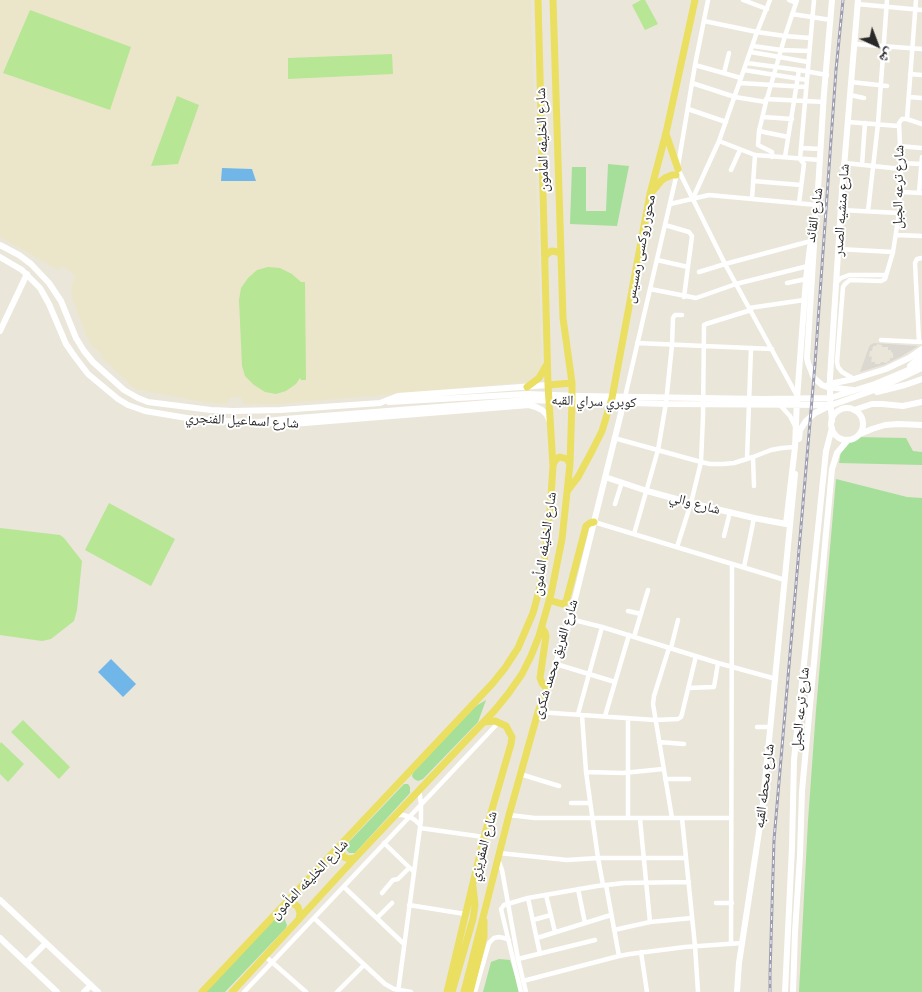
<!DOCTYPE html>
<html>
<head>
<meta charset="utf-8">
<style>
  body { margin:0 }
  #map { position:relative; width:922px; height:992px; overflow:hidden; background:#eae6da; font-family:Barlow,"Noto Naskh Arabic",sans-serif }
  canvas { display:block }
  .north { position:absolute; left:852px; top:20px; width:50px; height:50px; -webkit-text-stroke:4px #fff; paint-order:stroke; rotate:137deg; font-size:14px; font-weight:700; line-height:20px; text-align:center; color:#282828 }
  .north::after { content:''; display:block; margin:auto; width:18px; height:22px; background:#282828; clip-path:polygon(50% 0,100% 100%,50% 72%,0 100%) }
</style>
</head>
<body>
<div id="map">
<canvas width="922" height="992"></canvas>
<div class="north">ش</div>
</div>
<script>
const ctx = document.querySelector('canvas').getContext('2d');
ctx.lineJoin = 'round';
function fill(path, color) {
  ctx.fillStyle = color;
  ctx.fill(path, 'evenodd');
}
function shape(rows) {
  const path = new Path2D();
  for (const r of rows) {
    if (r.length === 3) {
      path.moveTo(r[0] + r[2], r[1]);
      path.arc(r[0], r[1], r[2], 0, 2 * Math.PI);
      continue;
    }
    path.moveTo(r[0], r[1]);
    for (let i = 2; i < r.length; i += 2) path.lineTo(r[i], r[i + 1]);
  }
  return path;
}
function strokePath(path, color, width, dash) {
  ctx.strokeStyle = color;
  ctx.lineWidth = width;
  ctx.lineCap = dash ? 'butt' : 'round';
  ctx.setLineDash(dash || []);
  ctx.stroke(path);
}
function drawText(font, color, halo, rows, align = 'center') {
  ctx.font = font + ' Barlow,"Noto Naskh Arabic",sans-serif';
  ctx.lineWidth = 4;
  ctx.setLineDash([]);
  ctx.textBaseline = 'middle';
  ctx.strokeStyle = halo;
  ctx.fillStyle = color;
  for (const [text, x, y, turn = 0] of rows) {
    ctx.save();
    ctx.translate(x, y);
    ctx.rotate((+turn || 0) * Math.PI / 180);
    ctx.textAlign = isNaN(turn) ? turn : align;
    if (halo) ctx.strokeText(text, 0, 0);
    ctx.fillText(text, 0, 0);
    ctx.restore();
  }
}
fill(shape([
  [0,0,531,0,542,370,530,382,278,404,244,404,240,397,230,398,229,400,226,404,202,402,135,389,101,357,102,355,95,348,94,349,88,340,72,299,71,287,75,275,62,266,58,270,0,237]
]), '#ebe6ca');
fill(shape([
  [608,164,629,166,617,226,570,224,572,167,586,167,586,211,606,211],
  [855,437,906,438,913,451,922,452,922,465,839,463,842,445],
  [836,479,907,497,922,498,922,992,799,992,808,821,816,710],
  [486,700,478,722,423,779,418,781,414,779,412,776,413,772,476,706],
  [404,784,408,784,410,787,410,793,355,853,349,853,345,848,346,845],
  [278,917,283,917,285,920,287,925,286,928,225,992,204,992,273,919],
  [499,959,510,960,520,992,483,992,491,962]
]), '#a5df99');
fill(shape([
  [641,0,645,0,658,24,645,30,632,5],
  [30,10,131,47,110,110,3,73],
  [392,54,393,74,288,79,288,58],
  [177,96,199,105,178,164,151,166],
  [268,267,280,268,292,274,301,282,305,282,306,380,301,380,300,378,296,384,286,391,276,394,265,392,254,385,245,376,242,366,239,300,241,288,248,278,257,270],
  [109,503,175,539,151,586,85,550],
  [0,528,60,535,64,538,82,561,77,610,74,621,51,639,42,641,0,635],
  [23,720,70,767,59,779,11,732],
  [1,742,24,764,8,782,0,774,0,744]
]), '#b7e695');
fill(shape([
  [874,343,918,346,902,356,886,364,860,372,869,347,870,345],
  [877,344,882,345,882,347,888,347,888,350,891,350,891,352,893,353,893,358,890,358,890,361,888,361,887,363,881,362,880,364,875,364,875,362,871,362,872,357,869,356,870,351,872,351,873,346,876,346]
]), '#dbd8d1');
fill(shape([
  [222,168,252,169,256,181,221,181],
  [111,659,136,684,123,697,98,672]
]), '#71b6e9');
strokePath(shape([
  [743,0,767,9],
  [789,0,796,3],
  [857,4,922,10],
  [792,14,831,20],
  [704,21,757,32,785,36,810,38],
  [854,44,922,49],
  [753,46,781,50,809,51],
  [751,52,808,62],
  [747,63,799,70,827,75],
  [695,65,741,78],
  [744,70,807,80],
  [724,73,729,53],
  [910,74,922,75],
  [851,82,887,86],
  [692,83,735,97,766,102],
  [740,83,806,87],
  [850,95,864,98],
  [909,97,922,98],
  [766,99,824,102],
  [688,109,726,122],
  [763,117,792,119],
  [907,119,916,0],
  [848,122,898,126],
  [759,131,788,137],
  [719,141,755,155,820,160],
  [899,146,922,148],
  [801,148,821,149],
  [772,157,772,152,758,145,759,131,766,102,785,36,797,0],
  [785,157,799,70],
  [845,163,901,169],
  [900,163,921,164],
  [862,165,865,123],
  [678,166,695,65,708,0],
  [678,169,725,264,796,394],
  [731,170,740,150],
  [753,181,801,185],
  [900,192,922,193],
  [919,193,922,157],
  [693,198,719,141,757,32,770,0],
  [752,199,755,155],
  [799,203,804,164,800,159,814,0],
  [670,204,709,195,817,205],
  [841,210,899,213],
  [868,211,878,124,887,0],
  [665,225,689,232,692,236,684,297],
  [896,235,922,236],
  [838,249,893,252],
  [657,260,688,267],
  [699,272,725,264,811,241],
  [837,282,841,278,849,275,886,275],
  [787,283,806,279],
  [650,289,696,298,736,284,808,266],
  [749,308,804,300],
  [881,340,921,342],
  [919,342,915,263,917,259,922,258],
  [637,343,772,349],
  [854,379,842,372,838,367,837,362,843,287,845,284,850,280,881,281,885,279,893,252,899,213,901,169,899,123,902,119,907,119,922,124],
  [625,397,677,173],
  [780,405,790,416,795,426],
  [614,438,701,462,710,464,723,464,734,463,753,457,771,450,782,448,795,447],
  [753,457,754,486],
  [747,459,751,348],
  [615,504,622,482],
  [594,522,785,580],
  [634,534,658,450,666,403,672,345,673,318,675,315,682,315],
  [724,536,730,512],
  [677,547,691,503,701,462,703,417,704,325,706,324,751,310],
  [744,567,754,518],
  [628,611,641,614],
  [570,619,602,627,718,663,776,679],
  [634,637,648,590],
  [669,648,654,696,653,704,672,818],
  [671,648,678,620],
  [556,664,615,682],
  [688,688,714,687,718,663],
  [538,712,655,720,678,719,681,717,682,714,696,656],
  [578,714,602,627],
  [582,715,586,772,598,858,603,885],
  [605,716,629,635],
  [628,718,628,818],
  [757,727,771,727],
  [659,742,684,744],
  [586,772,623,773,663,769],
  [520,774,559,786],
  [665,779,689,779],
  [571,803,590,803],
  [396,815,403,815,410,817,415,820,420,825],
  [509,815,535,818,731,818],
  [682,818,695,946,698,992],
  [640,819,650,922],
  [420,828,484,837],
  [384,843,414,872],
  [499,853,567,860,598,858,686,858],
  [498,859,502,870,518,959,526,992],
  [606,885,619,956],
  [344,887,404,944],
  [578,889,585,923],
  [382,893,393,880,398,879,409,868],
  [546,895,555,932],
  [528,898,540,954],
  [716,903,732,903],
  [409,905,465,914],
  [314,918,385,984,394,989,411,992],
  [377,918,392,903],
  [533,920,551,915],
  [614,930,650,922,692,918],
  [537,938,611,915],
  [731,944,732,564],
  [641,952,647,992],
  [265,956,306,992],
  [518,959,595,940],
  [523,981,619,956,630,954,685,947,742,943],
  [244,992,499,722],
  [337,992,364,965],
  [398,992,421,820,421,804,419,790],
  [475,992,489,943,494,938,499,937,504,938,509,940],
  [521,992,501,909,504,905,528,898,597,886,624,883,689,882]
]), '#fff', 4.5);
strokePath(shape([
  [0,245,19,255,31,264,49,283,61,301,76,338,84,351,93,362,124,390,138,398,148,402,211,410,233,411,280,410,380,403,398,396,548,385],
  [814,245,807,358,808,363,814,378,822,385,827,387,853,390],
  [0,257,22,270,40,288,49,304,66,344,75,357,88,374,118,399,128,405,145,411,199,420,292,424,529,405,536,407,542,410,547,415,550,422],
  [0,331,27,274],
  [910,366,922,355],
  [829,384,854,379,886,369,909,358,922,349],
  [877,392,905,385,922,379],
  [389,402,527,394,580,396,762,399,830,398,875,384,906,371,922,362],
  [847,424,16],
  [854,410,872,404,882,404,903,406,922,402],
  [832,421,830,399,830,378,842,191,858,0],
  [259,422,285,419,527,400,667,404,832,405,877,389,922,368],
  [860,434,872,429,885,425,898,424,922,425],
  [799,439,800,430,806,421,815,413,829,406],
  [605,477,647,491,691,503,754,518,786,524,795,447,797,399,806,279,810,247,812,239,818,189,824,93,832,0],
  [547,689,556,664,570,619,624,401],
  [0,900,98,992],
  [0,938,57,992],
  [26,963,46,943],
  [84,992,91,985],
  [737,992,739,963,762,812,795,474],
  [785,992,792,847,794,760,826,451,832,428],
  [793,992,795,932,800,855,802,791,832,469,837,453,848,440]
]), '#fff', 6);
strokePath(shape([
  [666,134,678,169],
  [652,192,661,181,665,178,672,175,676,175],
  [545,257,548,253,552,251,558,252,561,255],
  [548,385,572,383],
  [527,387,539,378,547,364],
  [553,465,556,459,560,457,567,459,570,464],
  [568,490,578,477,592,451,602,431,612,398,650,194,666,133,695,0],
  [549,600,562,604,566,602,586,526,590,523,594,522],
  [339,847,341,852,344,857,349,859,355,858],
  [287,901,293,903,298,907,300,913,299,919],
  [202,992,492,684,505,668,518,648,533,613,539,591,543,570,550,511,553,466,548,385,538,0],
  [232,992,355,858,495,710,508,694,522,674,531,656,539,636,551,594,562,539,570,464,572,401,572,383,563,318,553,0],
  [447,992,484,837,511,744,512,737,506,726,495,721,484,722],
  [452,992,473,919,475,905,473,887],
  [464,992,509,815,538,712,547,689,542,683,540,678,546,636,545,632,542,628],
  [470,992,484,937,484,921]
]), '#eadf60', 7);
const rail = shape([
  [770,992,770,974,774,840,815,364,836,70,843,0]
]);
strokePath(rail, '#9e9eb2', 3);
strokePath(rail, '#fff', 1, [4]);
drawText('14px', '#282828', '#fff', [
  ["شارع الخليفه المأمون",542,140,-92],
  ["شارع ترعه الجبل",898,187,-89],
  ["شارع منشيه الصدر",841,210,-86],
  ["شارع القائد",814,215,-82],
  ["محور روكسى رمسيس",640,249,-79],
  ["كوبري سراي القبه",594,401,2],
  ["شارع اسماعيل الفنجري",242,420,3],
  ["شارع والي",695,503,15],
  ["شارع الخليفه المأمون",544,544,-82],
  ["شارع الفريق محمد شكرى",555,659,-73],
  ["شارع ترعه الجبل",800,709,-84],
  ["شارع محطه القبه",764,786,-83],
  ["شارع المقريزي",483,846,-75],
  ["شارع الخليفه المأمون",309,879,-46]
]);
</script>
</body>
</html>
